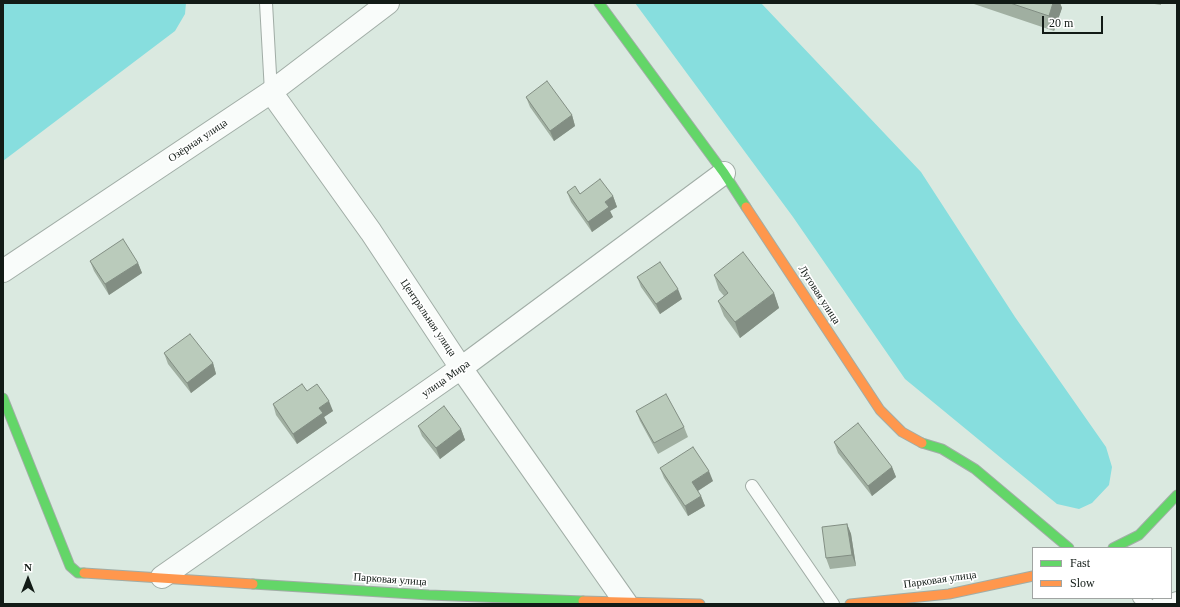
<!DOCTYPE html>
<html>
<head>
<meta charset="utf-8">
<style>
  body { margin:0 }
  #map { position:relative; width:1180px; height:607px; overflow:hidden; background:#dae9e0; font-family:"Times New Roman",serif }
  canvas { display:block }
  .frame { position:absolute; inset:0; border:4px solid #121b16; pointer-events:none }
  .legend { position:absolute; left:1032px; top:547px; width:140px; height:52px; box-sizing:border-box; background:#fff; border:1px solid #a0a4a2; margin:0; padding:5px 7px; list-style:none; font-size:12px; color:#121b16 }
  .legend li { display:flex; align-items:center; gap:8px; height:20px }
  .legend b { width:20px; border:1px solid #a0a4a2 }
  .north { position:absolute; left:8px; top:559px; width:40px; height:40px; -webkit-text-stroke:3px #fff; paint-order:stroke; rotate:0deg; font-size:11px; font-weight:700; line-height:16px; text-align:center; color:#121b16 }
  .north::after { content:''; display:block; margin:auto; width:14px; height:18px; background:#121b16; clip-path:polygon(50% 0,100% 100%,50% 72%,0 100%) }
  .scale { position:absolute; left:1042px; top:16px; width:61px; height:18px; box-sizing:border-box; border:2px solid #121b16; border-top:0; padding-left:5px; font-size:12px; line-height:14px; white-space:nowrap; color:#121b16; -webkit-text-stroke:3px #fff; paint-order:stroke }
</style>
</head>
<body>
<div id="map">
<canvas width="1180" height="607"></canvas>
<div class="frame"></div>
<ul class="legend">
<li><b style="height:5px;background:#63d668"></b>Fast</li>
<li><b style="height:5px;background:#ff974d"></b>Slow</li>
</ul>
<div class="north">N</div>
<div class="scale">20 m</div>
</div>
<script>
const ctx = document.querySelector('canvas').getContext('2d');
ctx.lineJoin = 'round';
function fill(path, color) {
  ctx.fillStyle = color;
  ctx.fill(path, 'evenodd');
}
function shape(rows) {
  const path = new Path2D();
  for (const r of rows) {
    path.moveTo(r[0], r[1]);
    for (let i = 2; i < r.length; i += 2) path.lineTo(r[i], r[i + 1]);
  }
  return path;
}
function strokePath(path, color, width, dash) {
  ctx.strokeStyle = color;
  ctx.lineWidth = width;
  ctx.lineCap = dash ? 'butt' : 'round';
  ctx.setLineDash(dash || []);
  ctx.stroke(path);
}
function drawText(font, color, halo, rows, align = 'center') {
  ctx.font = font + ' "Times New Roman",serif';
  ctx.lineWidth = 3.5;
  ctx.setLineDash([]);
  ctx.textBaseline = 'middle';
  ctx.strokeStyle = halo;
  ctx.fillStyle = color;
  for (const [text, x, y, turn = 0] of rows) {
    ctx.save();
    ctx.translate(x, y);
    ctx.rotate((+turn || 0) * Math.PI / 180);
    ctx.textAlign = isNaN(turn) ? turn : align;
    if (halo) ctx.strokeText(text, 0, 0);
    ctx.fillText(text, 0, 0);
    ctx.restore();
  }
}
fill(shape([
  [3,3,186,3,185,14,175,31,3,161],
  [635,3,761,3,921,172,1015,317,1106,447,1112,467,1109,485,1092,503,1079,509,1057,504,905,379,793,217]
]), '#87dede');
const lane = shape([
  [266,3,271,92],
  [752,486,833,604],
  [1139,598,1148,604],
  [1157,604,1177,598]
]);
const street = shape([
  [271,92,371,232,461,368,626,603],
  [3,271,271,92,388,3],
  [162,577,461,368,724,173]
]);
const fast = shape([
  [599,3,724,173,746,207],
  [3,398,70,566,78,573,84,573],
  [922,443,942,449,975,469,1069,548],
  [1113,548,1139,535,1177,495],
  [253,584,429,595,583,601]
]);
const slow = shape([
  [746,207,880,410,902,432,922,443],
  [84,573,253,584],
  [583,601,700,604],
  [850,604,949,594,1033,576]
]);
strokePath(lane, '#a1ada6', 14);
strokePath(street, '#a1ada6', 24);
strokePath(fast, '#a1ada6', 11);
strokePath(slow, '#a1ada6', 11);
strokePath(lane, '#f9fcfa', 12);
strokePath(street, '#f9fcfa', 22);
strokePath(fast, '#63d668', 9);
strokePath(slow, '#ff974d', 9);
fill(shape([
  [971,3,1060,3,1062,8,1054,31],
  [1148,3,1161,3,1161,5],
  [526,97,572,115,575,126,554,141,530,107],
  [567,192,580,194,613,196,617,207,610,211,613,217,592,232,571,202],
  [90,261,138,263,142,273,109,295,94,271],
  [714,275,774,293,779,308,740,338,724,316,718,301,724,296,719,290],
  [637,277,682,299,660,314,641,287],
  [164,353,213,363,216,374,191,393,168,364],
  [307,391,333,411,324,417,327,423,297,444,276,415,273,404],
  [636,411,684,427,688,437,658,454,640,421],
  [418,426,461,429,465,440,440,459,422,436],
  [834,442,892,467,896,477,872,496,838,453],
  [660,468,713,481,698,491,701,496,705,506,688,516,664,478],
  [847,524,851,534,856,566,830,569,826,558]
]), '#a0afa1');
fill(shape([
  [1053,3,1060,3,1062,8,1054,31,1049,16],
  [572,115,575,126,554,141,550,131],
  [613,196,617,207,610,211,613,217,592,232,588,222,605,202],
  [138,263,142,273,109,295,105,284],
  [678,289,682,299,660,314,656,304],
  [774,293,779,308,740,338,735,322],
  [213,363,216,374,191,393,187,383],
  [329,401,333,411,324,417,327,423,297,444,293,434,319,408],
  [461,429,465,440,440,459,436,448],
  [892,467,896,477,872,496,868,486],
  [709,471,713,481,696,492,692,482],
  [701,496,705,506,688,516,685,506],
  [847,524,851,534,856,566,852,555]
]), '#828e83');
const building = shape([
  [1010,3,1053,3,1049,16,1010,3],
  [547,81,572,115,550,131,526,97,547,81],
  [600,179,613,196,605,202,609,207,588,222,567,192,575,186,580,194,600,179],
  [123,239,138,263,105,284,90,261,123,239],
  [743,252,774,293,735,322,718,301,728,293,714,275,743,252],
  [660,262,678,289,656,304,637,277,660,262],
  [190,334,213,363,187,383,164,353,190,334],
  [302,384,307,391,317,384,329,401,319,408,323,413,293,434,273,404,302,384],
  [666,394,684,427,654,443,636,411,666,394],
  [444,406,461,429,436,448,418,426,444,406],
  [858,423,892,467,868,486,834,442,858,423],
  [693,447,709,471,692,482,701,496,685,506,660,468,693,447],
  [847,524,852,555,826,558,822,527,847,524]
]);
fill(building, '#bacbbb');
strokePath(building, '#828e83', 1);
drawText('11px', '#121b16', '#fff', [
  ["Озёрная улица",198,141,-34],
  ["Луговая улица",819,295,57],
  ["Центральная улица",428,318,56],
  ["улица Мира",446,379,-35],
  ["Парковая улица",390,580,4],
  ["Парковая улица",940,580,-8]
]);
</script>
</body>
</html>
